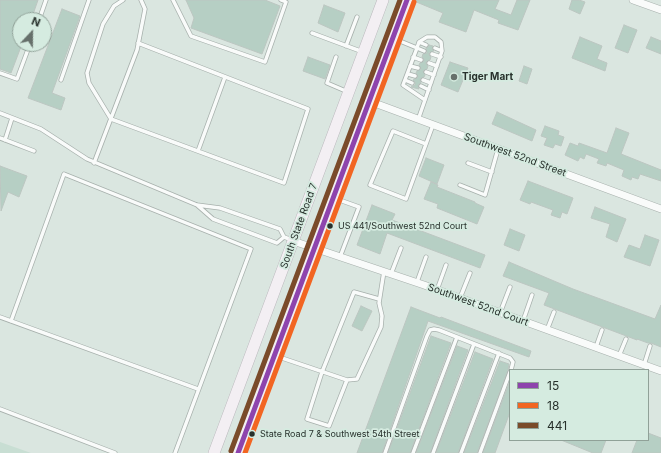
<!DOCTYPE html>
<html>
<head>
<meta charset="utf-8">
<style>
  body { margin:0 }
  #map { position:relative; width:661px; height:453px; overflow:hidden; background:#dae6e0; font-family:Inter,sans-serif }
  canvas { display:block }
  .legend { position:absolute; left:509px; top:369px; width:140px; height:72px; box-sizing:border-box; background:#d5ebe0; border:1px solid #90a198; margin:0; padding:5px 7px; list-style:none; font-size:12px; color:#28312c }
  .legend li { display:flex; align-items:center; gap:8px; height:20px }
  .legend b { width:20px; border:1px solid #90a198 }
  .north { position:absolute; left:12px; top:12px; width:40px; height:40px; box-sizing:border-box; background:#d5ebe0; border:1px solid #90a198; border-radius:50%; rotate:22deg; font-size:11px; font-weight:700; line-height:16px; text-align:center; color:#28312c }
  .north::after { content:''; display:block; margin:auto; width:14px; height:18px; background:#66706b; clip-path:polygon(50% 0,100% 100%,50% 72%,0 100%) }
</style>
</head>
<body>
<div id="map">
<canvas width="661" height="453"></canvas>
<ul class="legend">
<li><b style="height:5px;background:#8e44ad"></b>15</li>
<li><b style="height:5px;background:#f26522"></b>18</li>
<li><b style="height:5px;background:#7a4b2a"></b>441</li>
</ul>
<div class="north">N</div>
</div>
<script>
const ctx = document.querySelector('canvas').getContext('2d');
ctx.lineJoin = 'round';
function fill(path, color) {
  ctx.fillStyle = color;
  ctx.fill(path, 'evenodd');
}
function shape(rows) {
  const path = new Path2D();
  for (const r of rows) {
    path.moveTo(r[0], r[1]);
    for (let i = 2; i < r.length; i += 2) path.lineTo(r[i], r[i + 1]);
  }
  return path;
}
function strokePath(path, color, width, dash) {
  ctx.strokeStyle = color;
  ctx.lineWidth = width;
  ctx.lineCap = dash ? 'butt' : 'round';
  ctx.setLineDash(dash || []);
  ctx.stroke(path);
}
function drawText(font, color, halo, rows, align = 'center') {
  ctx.font = font + ' Inter,sans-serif';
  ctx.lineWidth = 3.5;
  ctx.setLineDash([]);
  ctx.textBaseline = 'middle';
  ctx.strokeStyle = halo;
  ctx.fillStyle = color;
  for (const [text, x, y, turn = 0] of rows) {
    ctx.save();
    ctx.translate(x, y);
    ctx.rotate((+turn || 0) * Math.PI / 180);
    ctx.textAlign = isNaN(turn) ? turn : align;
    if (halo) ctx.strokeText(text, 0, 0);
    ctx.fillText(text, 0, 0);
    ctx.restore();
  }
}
fill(shape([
  [0,442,31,453,0,453]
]), '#c8ded3');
const building = shape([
  [0,0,38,0,31,20,20,20,20,44,22,44,11,73,0,69,0,0],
  [186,0,265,0,280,6,262,54,191,28,194,18,186,0],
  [414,0,499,0,495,9,511,15,517,0,530,0,518,30,498,23,499,20,474,10,466,32,439,22,443,13,414,1,414,0],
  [572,0,579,0,585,2,580,14,569,9,572,0],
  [324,5,345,13,338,32,318,23,324,5],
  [62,9,80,16,52,93,65,98,61,110,28,98,62,9],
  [624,25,637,30,628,53,615,48,624,25],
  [580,37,602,46,597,59,607,63,605,71,572,58,580,37],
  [651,37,661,41,661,54,646,48,651,37],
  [429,45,433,46,432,49,434,51,429,53,429,55,431,57,430,60,426,62,426,64,428,66,427,69,423,71,425,75,424,77,420,79,421,83,418,85,419,89,411,87,415,85,415,82,413,80,418,77,416,73,417,71,421,69,419,65,420,63,424,61,424,59,422,57,423,54,427,53,426,48,428,47,429,45],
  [308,57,330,65,325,79,303,71,308,57],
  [450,62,468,68,458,92,441,85,450,62],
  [524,66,532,69,527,84,519,81,524,66],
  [497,112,536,130,532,141,492,124,497,112],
  [545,126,559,131,558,135,564,137,561,146,555,144,553,148,544,145,547,138,541,136,545,126],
  [616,128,629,133,621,154,661,170,661,181,640,174,638,179,632,177,631,180,622,176,624,170,607,163,606,166,597,163,599,159,586,154,584,159,580,157,578,161,565,155,570,143,578,146,579,143,607,153,616,128],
  [426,158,444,165,437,184,419,176,426,158],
  [0,166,27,176,19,197,8,192,1,211,0,166],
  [528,181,573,198,567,214,562,212,560,218,551,215,553,210,531,202,530,204,520,200,528,181],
  [431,182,438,185,437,187,475,202,475,203,484,207,477,224,437,208,438,204,424,199,431,182],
  [372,205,395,214,392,220,485,255,480,268,387,233,380,254,357,245,372,205],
  [595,207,626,219,617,242,606,237,610,224,591,218,595,207],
  [510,229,525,235,519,251,504,245,510,229],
  [645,235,659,240,650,266,624,257,629,245,640,249,645,235],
  [509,262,573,289,655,319,661,305,661,347,651,343,648,343,637,339,637,340,544,305,549,293,503,276,509,262],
  [361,306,372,311,362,331,352,326,361,306],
  [411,307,440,318,441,317,531,351,529,357,428,321,382,453,357,453,411,307],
  [431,336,451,343,410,453,388,453,431,336],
  [457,346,468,350,430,453,416,453,457,346],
  [475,352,493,359,458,453,436,453,475,352],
  [500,361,509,364,508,370,477,453,464,453,500,361],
  [510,381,510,412,495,453,483,453,510,381],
  [648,433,661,438,661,453,632,453,637,440,648,440,648,433],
  [561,440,606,440,601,453,593,453,561,440]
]);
fill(building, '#b6cfc4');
strokePath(building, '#bcc6c1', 1);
const service = shape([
  [123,0,114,6,103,24,87,73,89,83,111,119,284,183,308,109,138,43],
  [173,0,191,36,265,62,286,2,281,0],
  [39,20,46,0],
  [312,33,363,52],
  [395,39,417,48,419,42,427,37,435,37,441,42,442,51,418,120],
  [419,42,426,45],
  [346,46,357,17],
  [435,48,442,51],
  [424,51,417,48,403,85,425,100],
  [432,54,441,57],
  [336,57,327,83,348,92],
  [413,57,421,60],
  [429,63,437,66],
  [410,66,418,68],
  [426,72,434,75],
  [0,73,17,79,30,44],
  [408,74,415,76],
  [61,80,89,0],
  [405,80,412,83],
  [423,80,431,83],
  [421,86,429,90],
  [0,113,41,129,87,159,197,205,220,208,280,229,284,237,292,240],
  [0,138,34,151],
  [5,140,12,118],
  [426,144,393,131,370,185,406,199,426,144,433,125],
  [198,151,225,77],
  [94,163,137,50,145,9,141,0],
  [468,163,492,172],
  [460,185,485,195,498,149],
  [334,198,359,207,340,257],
  [197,205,213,219,277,243,284,237],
  [391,274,401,248],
  [417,282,426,257],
  [437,290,446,265],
  [460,298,470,273],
  [500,313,510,287],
  [0,317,198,389],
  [11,321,64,174,251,249,175,453],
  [523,321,532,295],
  [547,330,554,312],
  [596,347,602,330],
  [276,356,347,380,357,379,381,327,382,316,379,303,384,271],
  [619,356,626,339],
  [644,365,650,346],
  [347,380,329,426,307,419,322,372,354,292,379,299],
  [0,409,115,453],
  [385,453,427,336,430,330,434,329,439,330,510,358,513,362,511,370],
  [413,453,457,337],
  [433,453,474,344],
  [461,453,499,353],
  [480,453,510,372]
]);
const minor = shape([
  [633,0,661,10],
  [369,101,661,209],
  [293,241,424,285,661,371]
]);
const primary = shape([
  [214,453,383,0],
  [238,453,407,0]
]);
strokePath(service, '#a7b0ac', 5);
strokePath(minor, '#a7b0ac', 8);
strokePath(primary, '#bab7bc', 12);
strokePath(service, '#f9fbfa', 3.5);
strokePath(minor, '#f9fbfa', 7);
strokePath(primary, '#f3eff3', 11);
strokePath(shape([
  [238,453,407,0]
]), '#8e44ad', 5);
strokePath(shape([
  [245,453,414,2]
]), '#f26522', 5);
strokePath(shape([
  [231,451,400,0]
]), '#7a4b2a', 5);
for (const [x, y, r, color] of [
  [454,77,4,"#66706b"],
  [330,226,3.5,"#28312c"],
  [252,434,3.5,"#28312c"]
]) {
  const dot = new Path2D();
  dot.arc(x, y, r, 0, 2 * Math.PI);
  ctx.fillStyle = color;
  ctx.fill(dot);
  strokePath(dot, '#d5ebe0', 1.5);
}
drawText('9px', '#28312c', '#d5ebe0', [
  ["US 441/Southwest 52nd Court",338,226],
  ["State Road 7 & Southwest 54th Street",260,434]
], 'left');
drawText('bold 10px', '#28312c', '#d5ebe0', [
  ["Tiger Mart",462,77]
], 'left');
drawText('10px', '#28312c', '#d5ebe0', [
  ["Southwest 52nd Street",515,155,20],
  ["South State Road 7",299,226,-70],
  ["Southwest 52nd Court",478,305,20]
]);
</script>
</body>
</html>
